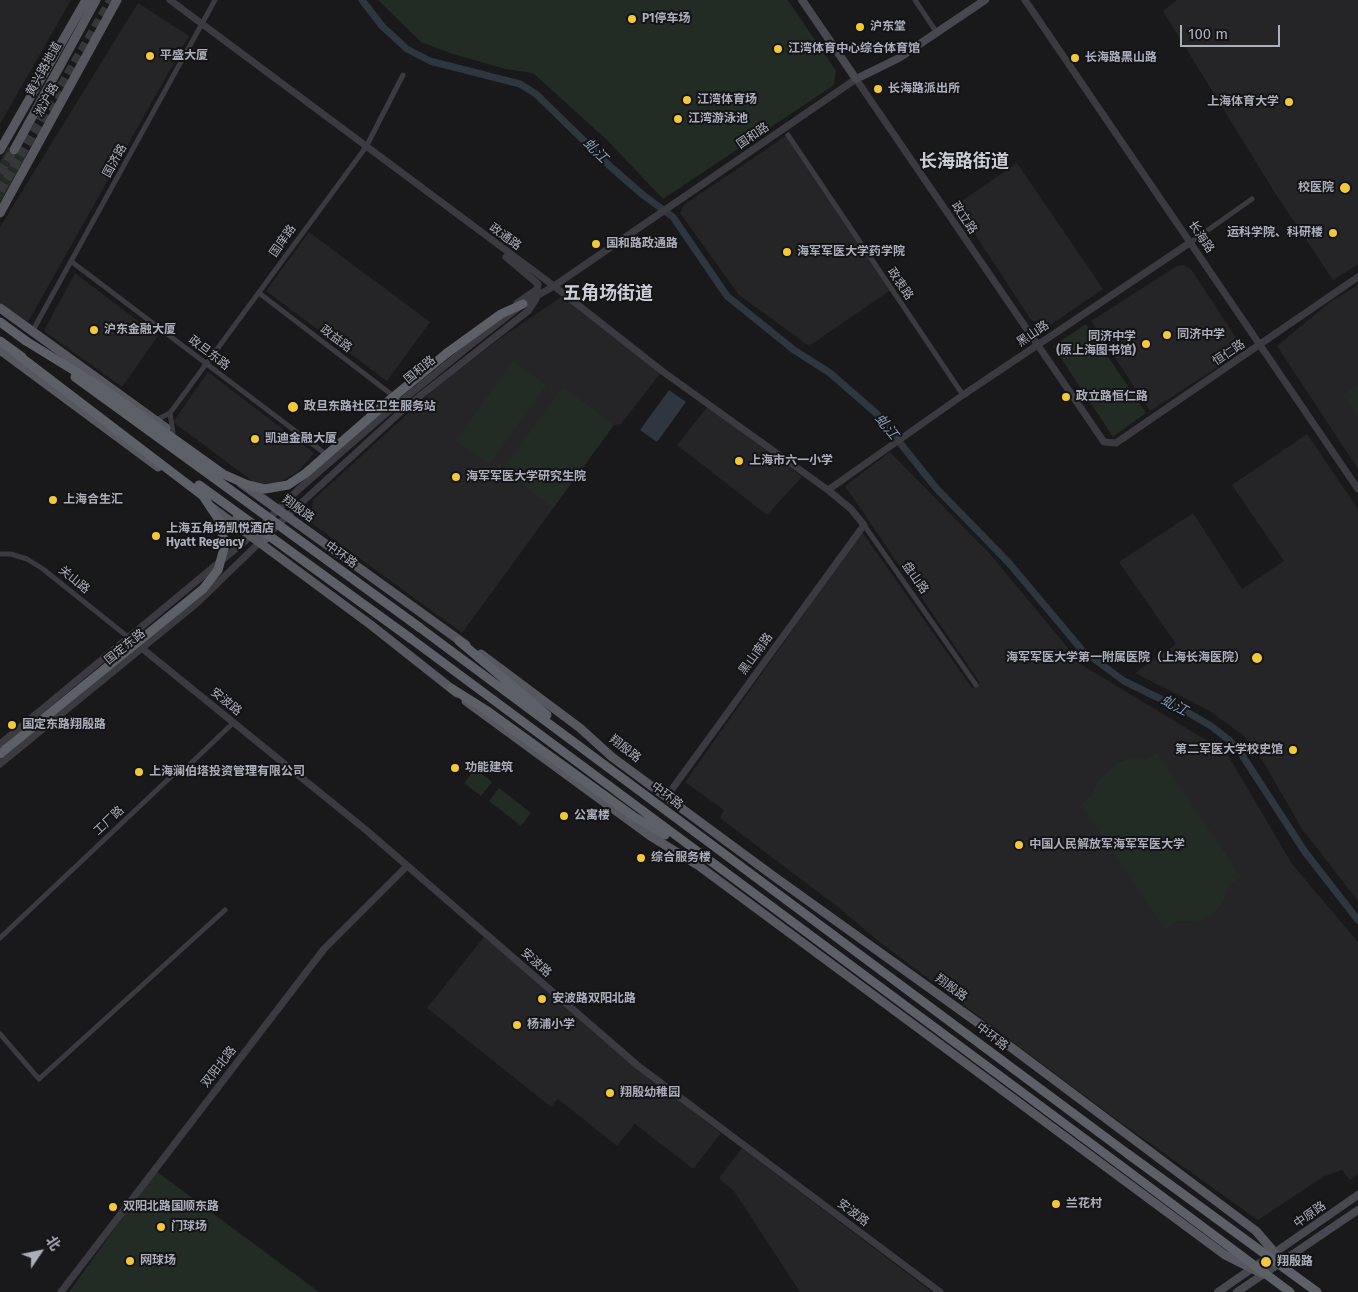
<!DOCTYPE html>
<html>
<head>
<meta charset="utf-8">
<style>
  body { margin:0 }
  #map { position:relative; width:1358px; height:1292px; overflow:hidden; background:#19191b; font-family:"Fira Sans","Noto Sans SC",sans-serif }
  canvas { display:block }
  .north { position:absolute; left:15px; top:1227px; width:50px; height:50px; -webkit-text-stroke:4px #141416; paint-order:stroke; rotate:56deg; font-size:14px; font-weight:700; line-height:20px; text-align:center; color:#abaebb }
  .north::after { content:''; display:block; margin:auto; width:18px; height:22px; background:#abaebb; clip-path:polygon(50% 0,100% 100%,50% 72%,0 100%) }
  .scale { position:absolute; left:1180px; top:25px; width:100px; height:22px; box-sizing:border-box; border:2px solid #abaebb; border-top:0; padding-left:6px; font-size:15px; line-height:18px; white-space:nowrap; color:#abaebb; -webkit-text-stroke:4px #141416; paint-order:stroke }
</style>
</head>
<body>
<div id="map">
<canvas width="1358" height="1292"></canvas>
<div class="north">北</div>
<div class="scale">100 m</div>
</div>
<script>
const ctx = document.querySelector('canvas').getContext('2d');
ctx.lineJoin = 'round';
function fill(path, color) {
  ctx.fillStyle = color;
  ctx.fill(path, 'evenodd');
}
function shape(rows) {
  const path = new Path2D();
  for (const r of rows) {
    path.moveTo(r[0], r[1]);
    for (let i = 2; i < r.length; i += 2) path.lineTo(r[i], r[i + 1]);
  }
  return path;
}
function strokePath(path, color, width, dash) {
  ctx.strokeStyle = color;
  ctx.lineWidth = width;
  ctx.lineCap = dash ? 'butt' : 'round';
  ctx.setLineDash(dash || []);
  ctx.stroke(path);
}
function drawText(font, color, halo, rows, align = 'center') {
  ctx.font = font + ' "Fira Sans","Noto Sans SC",sans-serif';
  ctx.lineWidth = 4;
  ctx.setLineDash([]);
  ctx.textBaseline = 'middle';
  ctx.strokeStyle = halo;
  ctx.fillStyle = color;
  for (const [text, x, y, turn = 0] of rows) {
    ctx.save();
    ctx.translate(x, y);
    ctx.rotate((+turn || 0) * Math.PI / 180);
    ctx.textAlign = isNaN(turn) ? turn : align;
    if (halo) ctx.strokeText(text, 0, 0);
    ctx.fillText(text, 0, 0);
    ctx.restore();
  }
}
fill(shape([
  [0,0,71,0,0,124],
  [1177,0,1358,0,1358,264,1333,280,1275,193,1163,11],
  [138,3,189,36,28,322,0,303,0,227],
  [787,135,891,290,809,346,739,295,680,213,684,205],
  [1017,163,1103,289,1049,326,1031,320,956,205],
  [309,232,430,322,387,381,266,291],
  [1184,265,1191,269,1244,350,1150,411,1091,321,1177,266],
  [75,273,158,336,122,387,44,331],
  [1358,285,1358,469,1277,346,1329,303],
  [564,295,662,371,621,424,614,425,462,633,310,522,313,500,439,385,501,338],
  [208,372,314,453,298,472,274,485,255,483,173,422],
  [708,406,802,477,767,515,677,445],
  [1307,434,1358,509,1358,901,1302,829,1264,763,1244,736,1210,711,1135,673,1176,644,1119,562,1193,513,1242,589,1284,561,1232,485],
  [890,452,990,554,1082,665,1226,752,1292,864,1358,942,1358,1174,1350,1180,1342,1170,1323,1177,1258,1220,1113,1117,877,940,838,907,720,818,724,810,685,782,862,532,972,688,980,683,845,486],
  [484,937,605,1042,721,1133,693,1169,635,1124,617,1146,558,1099,551,1107,427,1008],
  [742,1148,932,1292,800,1292,734,1191,719,1178]
]), '#252528');
fill(shape([
  [378,0,788,0,836,71,834,85,663,199,607,140,533,73,505,69,450,53,421,42],
  [8,147,26,158,0,202,0,162],
  [1086,324,1146,413,1113,437,1053,346],
  [513,361,546,385,489,464,456,441],
  [1358,385,1358,417,1343,395],
  [563,387,614,425,553,508,503,469],
  [1157,753,1241,877,1230,884,1222,904,1214,913,1198,921,1176,921,1165,929,1081,804,1092,796,1097,783,1117,763,1131,758,1148,759],
  [475,769,492,782,481,796,464,783],
  [499,788,531,813,521,826,489,801],
  [156,1171,319,1292,69,1292]
]), '#232b25');
fill(shape([
  [669,390,686,402,657,442,640,430]
]), '#2e363f');
strokePath(shape([
  [362,0,382,26,407,49,430,61,520,84,536,94,612,168,643,195,673,217,727,296,794,350,830,373,877,414,936,488,1009,563,1082,650,1124,681,1187,712,1211,726,1229,740,1240,752,1305,852,1358,920]
]), '#2e363f', 7);
strokePath(shape([
  [0,173,14,150],
  [0,191,111,0]
]), '#36373b', 9, [9, 4.5]);
strokePath(shape([
  [915,0,937,33],
  [788,135,963,395],
  [1191,242,1252,199],
  [72,262,327,455],
  [259,293,400,401],
  [32,332,215,0],
  [170,413,173,433],
  [156,420,170,413,366,147,403,75],
  [864,525,976,685],
  [0,554,11,554,27,559,43,569,128,637],
  [0,938,177,771,186,768,234,722],
  [0,1034,39,1079,225,910]
]), '#3a3a40', 5);
strokePath(shape([
  [170,0,554,286,662,371,828,490,851,509,864,525,667,796],
  [1025,0,1358,489],
  [506,257,538,284,537,289,517,303],
  [828,490,963,395,1191,242],
  [128,637,366,830,637,1065,940,1292],
  [0,744,251,536,299,489,383,416,473,343,523,304,554,286,856,79,1104,442,1116,443,1358,277],
  [0,764,197,603,287,516,406,407,528,311,536,299],
  [61,1292,324,949,407,866]
]), '#3a3a40', 7);
strokePath(shape([
  [802,0,856,79,899,58,985,0],
  [1218,1292,1358,1195],
  [1237,1292,1358,1210]
]), '#484950', 8);
strokePath(shape([
  [0,150,86,0],
  [14,150,96,0],
  [0,213,117,0],
  [0,308,166,428],
  [0,350,158,467],
  [241,483,466,645],
  [210,506,371,625,457,693],
  [237,518,265,539],
  [481,654,580,728,612,757,772,875,988,1030,1256,1231,1287,1267],
  [466,701,652,837,699,866,1225,1255,1263,1274]
]), '#56575f', 9);
strokePath(shape([
  [0,322,26,341],
  [447,353,501,314,523,304],
  [419,627,1128,1154],
  [410,638,1120,1165],
  [459,641,547,715],
  [451,688,486,710,633,816,665,835],
  [0,754,6,749]
]), '#5e6068', 9);
strokePath(shape([
  [0,341,22,357],
  [26,341,104,389,223,474,248,485,265,489,288,485,306,473,392,398,447,353],
  [75,377,419,627],
  [199,485,410,638],
  [6,749,203,589,218,570,225,545,219,520,203,496,17,354],
  [1128,1154,1317,1292],
  [1120,1165,1290,1292]
]), '#5e6068', 9);
for (const [x, y, r, color] of [
  [632,19,5,"#f3c839"],
  [860,27,5,"#f3c839"],
  [778,49,5,"#f3c839"],
  [150,56,5,"#f3c839"],
  [1075,58,5,"#f3c839"],
  [878,89,5,"#f3c839"],
  [687,100,5,"#f3c839"],
  [1289,102,5,"#f3c839"],
  [678,119,5,"#f3c839"],
  [1345,188,6,"#f3c839"],
  [1333,233,5,"#f3c839"],
  [596,244,5,"#f3c839"],
  [787,252,5,"#f3c839"],
  [94,330,5,"#f3c839"],
  [1167,335,5,"#f3c839"],
  [1146,344,5,"#f3c839"],
  [1066,397,5,"#f3c839"],
  [293,407,6,"#f3c839"],
  [255,439,5,"#f3c839"],
  [739,461,5,"#f3c839"],
  [456,477,5,"#f3c839"],
  [53,500,5,"#f3c839"],
  [156,536,5,"#f3c839"],
  [1257,658,6,"#f3c839"],
  [12,725,5,"#f3c839"],
  [1293,750,5,"#f3c839"],
  [455,768,5,"#f3c839"],
  [139,772,5,"#f3c839"],
  [564,816,5,"#f3c839"],
  [1019,845,5,"#f3c839"],
  [641,858,5,"#f3c839"],
  [542,999,5,"#f3c839"],
  [517,1025,5,"#f3c839"],
  [610,1093,5,"#f3c839"],
  [1056,1204,5,"#f3c839"],
  [113,1207,5,"#f3c839"],
  [161,1227,5,"#f3c839"],
  [130,1261,5,"#f3c839"],
  [1266,1262,6,"#f3c839"]
]) {
  const dot = new Path2D();
  dot.arc(x, y, r, 0, 2 * Math.PI);
  ctx.fillStyle = color;
  ctx.fill(dot);
  strokePath(dot, '#141416', 2);
}
drawText('bold 12px', '#abaebb', '#141416', [
  ["P1停车场",642,19],
  ["沪东堂",870,27],
  ["江湾体育中心综合体育馆",788,49],
  ["平盛大厦",160,56],
  ["长海路黑山路",1085,58],
  ["长海路派出所",888,89],
  ["江湾体育场",697,100],
  ["上海体育大学",1279,102,"right"],
  ["江湾游泳池",688,119],
  ["校医院",1334,188,"right"],
  ["运科学院、科研楼",1323,233,"right"],
  ["国和路政通路",606,244],
  ["海军军医大学药学院",797,252],
  ["沪东金融大厦",104,330],
  ["同济中学",1177,335],
  ["同济中学",1136,337,"right"],
  ["(原上海图书馆)",1136,351,"right"],
  ["政立路恒仁路",1076,397],
  ["政旦东路社区卫生服务站",304,407],
  ["凯迪金融大厦",265,439],
  ["上海市六一小学",749,461],
  ["海军军医大学研究生院",466,477],
  ["上海合生汇",63,500],
  ["上海五角场凯悦酒店",166,529],
  ["Hyatt Regency",166,543],
  ["海军军医大学第一附属医院（上海长海医院）",1246,658,"right"],
  ["国定东路翔殷路",22,725],
  ["第二军医大学校史馆",1283,750,"right"],
  ["功能建筑",465,768],
  ["上海澜伯塔投资管理有限公司",149,772],
  ["公寓楼",574,816],
  ["中国人民解放军海军军医大学",1029,845],
  ["综合服务楼",651,858],
  ["安波路双阳北路",552,999],
  ["杨浦小学",527,1025],
  ["翔殷幼稚园",620,1093],
  ["兰花村",1066,1204],
  ["双阳北路国顺东路",123,1207],
  ["门球场",171,1227],
  ["网球场",140,1261],
  ["翔殷路",1277,1262]
], 'left');
drawText('12px', '#abaebb', '#141416', [
  ["黄兴路地道",44,69,-61],
  ["淞沪路",47,100,-61],
  ["国和路",753,136,-34],
  ["国济路",115,161,-61],
  ["政立路",964,218,56],
  ["政通路",505,237,36],
  ["长海路",1201,237,56],
  ["国庠路",283,241,-55],
  ["政衷路",900,284,56],
  ["黑山路",1033,334,-34],
  ["政益路",336,339,37],
  ["政旦东路",209,353,37],
  ["恒仁路",1229,353,-34],
  ["国和路",420,370,-39],
  ["翔殷路",298,509,36],
  ["中环路",341,555,36],
  ["盘山路",915,578,55],
  ["关山路",74,580,39],
  ["国定东路",125,647,-39],
  ["黑山南路",756,654,-54],
  ["安波路",226,702,39],
  ["翔殷路",625,749,38],
  ["中环路",667,796,37],
  ["工厂路",109,821,-43],
  ["安波路",536,963,42],
  ["翔殷路",951,988,36],
  ["中环路",992,1037,37],
  ["双阳北路",219,1067,-52],
  ["安波路",853,1213,37],
  ["中原路",1310,1215,-35]
]);
drawText('italic 14px', '#8398b5', '#141416', [
  ["虬江",595,151,44],
  ["虬江",886,427,50],
  ["虬江",1174,706,27]
]);
drawText('bold 18px', '#ccced7', '#141416', [
  ["长海路街道",964,162],
  ["五角场街道",608,294]
]);
</script>
</body>
</html>
